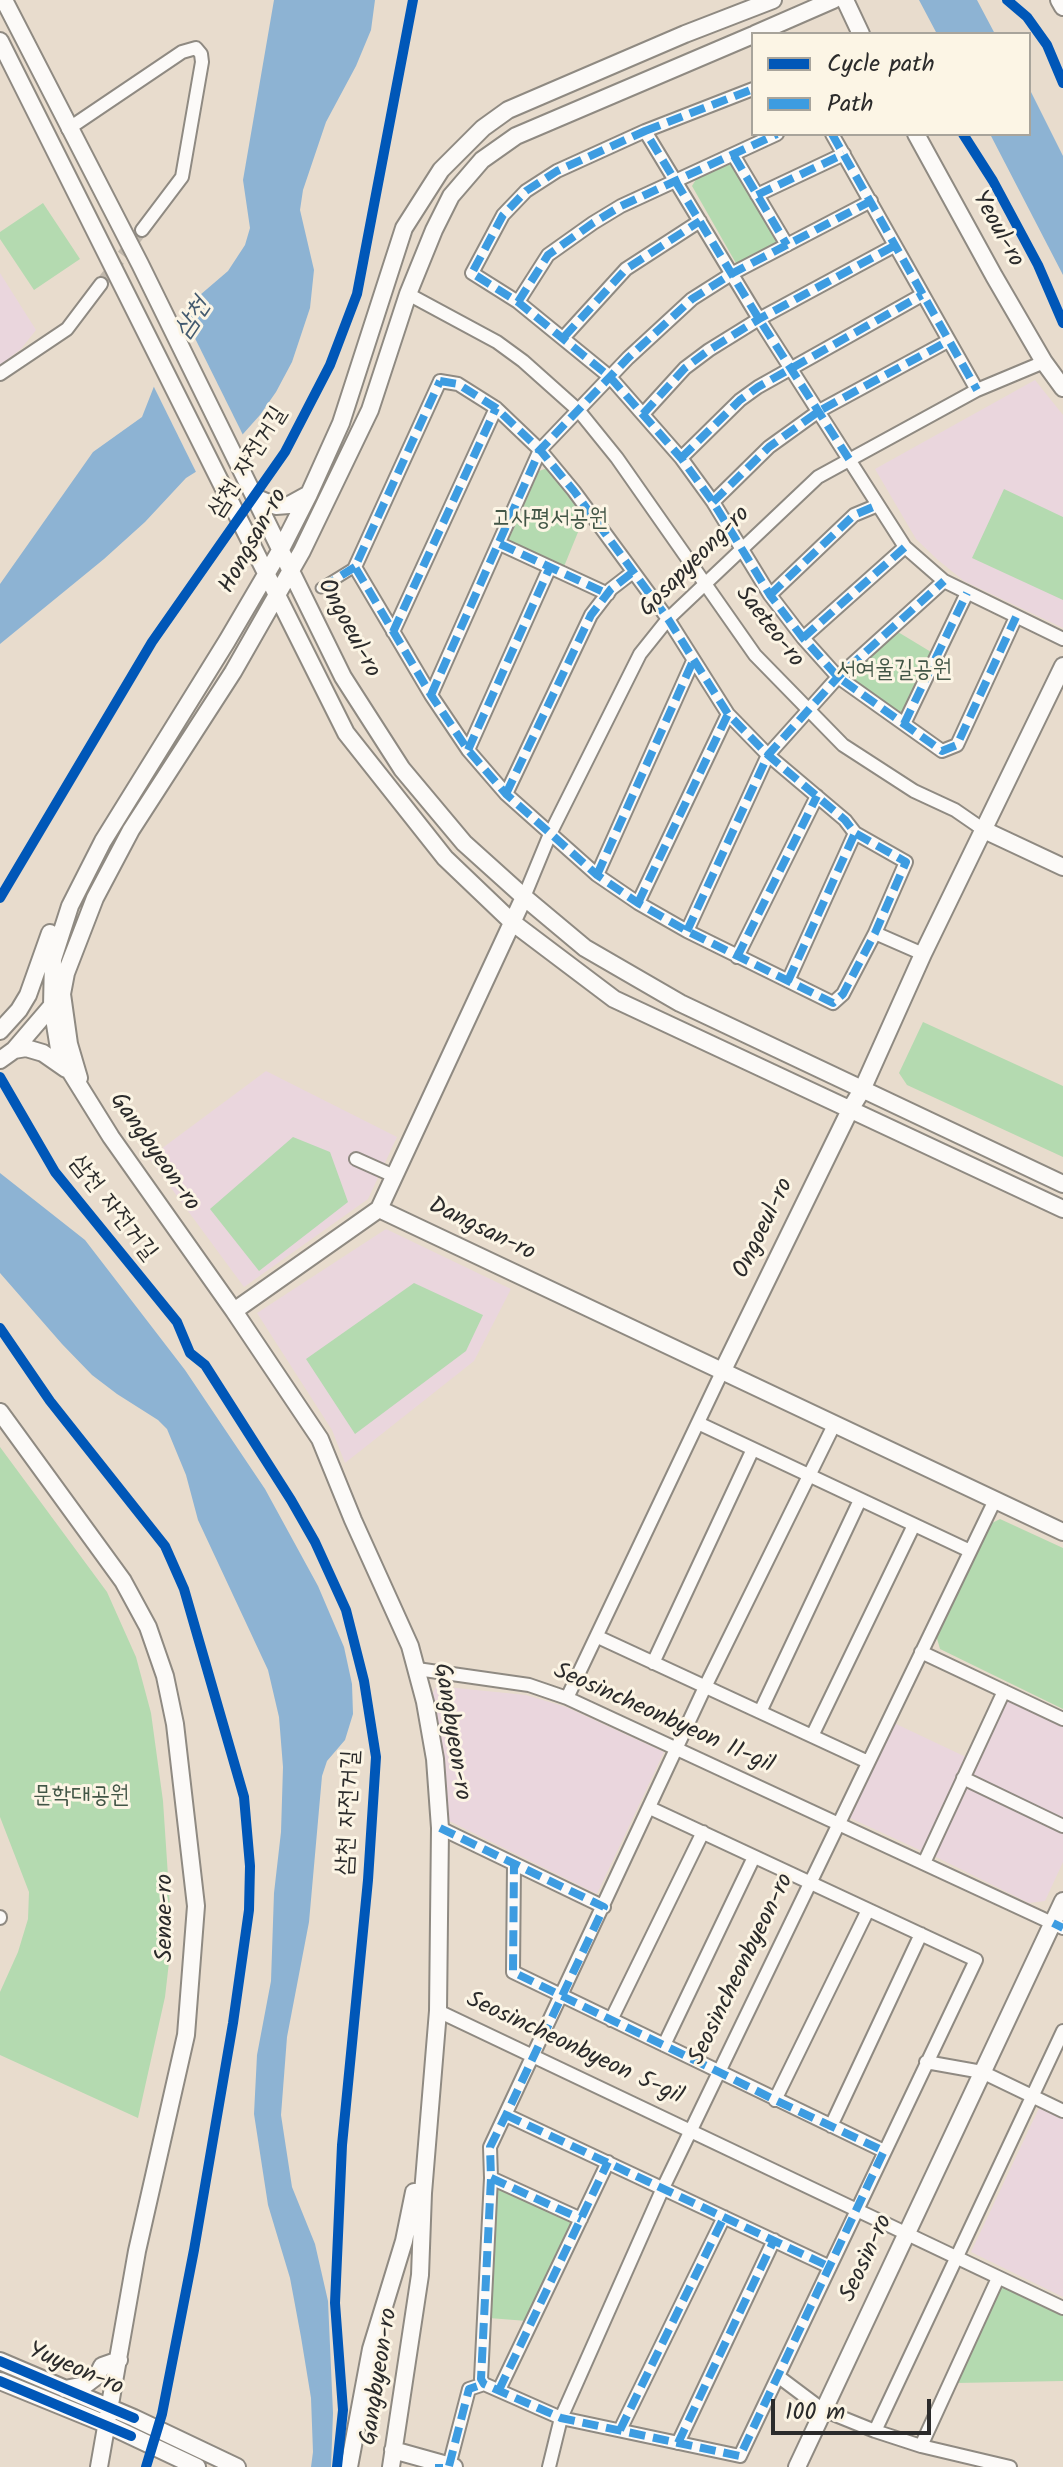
<!DOCTYPE html>
<html>
<head>
<meta charset="utf-8">
<style>
  body { margin:0 }
  #map { position:relative; width:1063px; height:2467px; overflow:hidden; background:#e8dccd; font-family:Kalam,sans-serif }
  canvas { display:block }
  .legend { position:absolute; left:751px; top:32px; width:280px; height:104px; box-sizing:border-box; background:#fcf5e5; border:2px solid #a8a49b; margin:0; padding:10px 14px; list-style:none; font-size:24px; color:#2b2b2b }
  .legend li { display:flex; align-items:center; gap:16px; height:40px }
  .legend b { width:40px; border:2px solid #a8a49b }
  .scale { position:absolute; left:771px; top:2399px; width:160px; height:36px; box-sizing:border-box; border:4px solid #2b2b2b; border-top:0; padding-left:10px; font-size:24px; line-height:28px; white-space:nowrap; color:#2b2b2b; -webkit-text-stroke:6px #fcf5e5; paint-order:stroke }
</style>
</head>
<body>
<div id="map">
<canvas width="1063" height="2467"></canvas>
<ul class="legend">
<li><b style="height:10px;background:#0057b8"></b>Cycle path</li>
<li><b style="height:10px;background:#3d9ce1"></b>Path</li>
</ul>
<div class="scale">100 m</div>
</div>
<script>
const ctx = document.querySelector('canvas').getContext('2d');
ctx.lineJoin = 'round';
function fill(path, color) {
  ctx.fillStyle = color;
  ctx.fill(path, 'evenodd');
}
function shape(rows) {
  const path = new Path2D();
  for (const r of rows) {
    path.moveTo(r[0], r[1]);
    for (let i = 2; i < r.length; i += 2) path.lineTo(r[i], r[i + 1]);
  }
  return path;
}
function strokePath(path, color, width, dash) {
  ctx.strokeStyle = color;
  ctx.lineWidth = width;
  ctx.lineCap = dash ? 'butt' : 'round';
  ctx.setLineDash(dash || []);
  ctx.stroke(path);
}
function drawText(font, color, halo, rows, align = 'center') {
  ctx.font = font + ' Kalam,"Poor Story",sans-serif';
  ctx.lineWidth = 6;
  ctx.setLineDash([]);
  ctx.textBaseline = 'middle';
  ctx.strokeStyle = halo;
  ctx.fillStyle = color;
  for (const [text, x, y, turn = 0] of rows) {
    ctx.save();
    ctx.translate(x, y);
    ctx.rotate((+turn || 0) * Math.PI / 180);
    ctx.textAlign = isNaN(turn) ? turn : align;
    if (halo) ctx.strokeText(text, 0, 0);
    ctx.fillText(text, 0, 0);
    ctx.restore();
  }
}
fill(shape([
  [0,273,36,330,21,349,0,365],
  [1035,380,1063,415,1063,628,964,581,938,560,916,539,875,469],
  [266,1071,397,1137,368,1199,244,1287,149,1158],
  [386,1229,511,1289,474,1361,345,1463,332,1430,257,1313],
  [436,1686,526,1695,566,1707,664,1752,597,1894,447,1820,431,1698],
  [1008,1699,1063,1723,1063,1862,1045,1901,1029,1903,934,1856],
  [894,1723,968,1758,924,1852,850,1818],
  [1039,2108,1063,2119,1063,2297,971,2252]
]), '#ead6dd');
fill(shape([
  [731,164,781,242,737,265,692,186,698,176],
  [43,203,80,259,34,290,0,239,0,232],
  [550,467,585,515,563,569,508,541,539,471],
  [1004,489,1063,517,1063,600,972,558],
  [893,629,936,655,908,713,900,717,854,682,854,667],
  [923,1022,1063,1086,1063,1157,907,1085,899,1073],
  [293,1137,330,1152,348,1202,259,1271,210,1209],
  [414,1283,483,1315,466,1351,355,1434,306,1359],
  [0,1447,107,1592,136,1657,151,1713,163,1801,172,1936,165,1997,138,2118,0,2055,0,1992,18,1952,28,1919,29,1892,0,1817],
  [1000,1519,1063,1548,1063,1709,940,1649,936,1635,990,1524],
  [500,2187,572,2222,527,2321,489,2318,494,2197],
  [1005,2285,1063,2314,1063,2381,956,2383,1002,2286]
]), '#b4dab0');
fill(shape([
  [274,0,375,0,371,30,356,66,326,122,303,190,300,210,314,270,310,308,292,362,276,392,260,415,226,453,186,478,145,522,104,559,0,644,0,584,93,452,142,417,182,315,193,301,228,271,245,245,250,228,243,180],
  [919,0,977,0,995,34,937,34],
  [1029,88,1063,156,1063,275,990,134,1029,134],
  [0,1173,85,1240,185,1370,265,1489,318,1586,344,1647,352,1684,353,1714,345,1740,327,1761,322,1776,309,1922,287,2037,281,2115,292,2187,315,2244,328,2301,333,2413,331,2467,311,2467,313,2452,311,2398,301,2337,290,2278,268,2205,254,2114,257,2055,271,1981,274,1893,281,1832,283,1767,279,1717,268,1670,198,1520,186,1475,167,1429,158,1420,117,1394,92,1375,62,1344,0,1273]
]), '#8db3d3');
fill(shape([
  [181,310,245,439,228,456,198,476,152,383,166,339]
]), '#e8dccd');
strokePath(shape([
  [101,284,142,230]
]), '#c2b9ad', 12, [12, 6]);
const pedestrian = shape([
  [321,588,355,567]
]);
const minor = shape([
  [68,129,182,52,196,48,201,54,202,62,182,177,142,230],
  [645,131,753,89],
  [832,134,977,390],
  [734,156,787,245],
  [757,195,844,154],
  [408,294,497,342,523,361,579,411,617,458,755,655,843,745,914,791,955,810,984,830],
  [518,302,548,255,593,223,621,206,777,134],
  [564,337,626,269,700,221],
  [0,374,67,329,101,284],
  [440,381,458,384,496,408,540,450,574,491,668,619,728,714,768,755,845,820,855,833,906,862,875,933,843,994,833,1003,687,931,638,903,597,875,506,794,468,750,431,695,355,567,440,381],
  [643,414,685,368,709,350,759,319,894,246],
  [681,458,740,400,758,387,922,295],
  [713,502,769,447,819,411,948,341],
  [500,544,608,594],
  [770,595,854,515,878,505],
  [1016,617,957,745,942,751,838,677,803,638,770,595,713,502,681,458,610,377,518,302,472,273,503,215,526,191,557,171,645,131,759,319,905,547,944,581,1063,639],
  [393,632,496,408],
  [803,638,905,547],
  [431,695,540,450,628,358,692,299,733,273,871,201],
  [904,724,967,593],
  [468,750,550,567],
  [506,794,591,615,611,589,633,572],
  [597,875,693,661],
  [524,897,550,834,640,654,668,619,818,477,977,390,1044,362],
  [638,903,728,714],
  [687,931,768,755,838,677,944,581],
  [875,933,923,954],
  [737,957,817,796],
  [788,981,855,833],
  [356,1159,394,1176],
  [698,1423,970,1551],
  [598,1637,868,1762],
  [921,1652,1063,1719],
  [653,1663,753,1449],
  [417,1669,529,1685,567,1698,1063,1928],
  [567,1698,722,1372],
  [760,1712,860,1500],
  [812,1736,914,1525],
  [963,1778,1063,1826],
  [650,1808,976,1960,740,2456,561,2418,484,2384,481,2379,491,2178,490,2147,705,1687,834,1425],
  [440,1828,604,1907],
  [924,1863,1004,1691],
  [514,1864,513,1972,884,2151],
  [0,1917,0,1918],
  [438,2011,1063,2308],
  [611,2020,703,1832],
  [664,2045,754,1857],
  [926,2062,982,2072,1063,2111],
  [775,2100,868,1910],
  [506,2115,830,2267],
  [831,2126,921,1934],
  [491,2178,581,2219],
  [779,2377,823,2410,875,2431,921,2446,1010,2467],
  [499,2390,608,2162],
  [620,2430,724,2217],
  [875,2431,1063,2031],
  [678,2443,774,2240],
  [921,2446,998,2278],
  [449,2466,469,2389,484,2384],
  [549,2467,561,2418,663,2188,995,1500]
]);
const tertiary = shape([
  [4,0,140,264,343,677,402,769,464,843,524,897,585,948,680,1003,1063,1184],
  [845,0,861,34],
  [1059,0,1063,7],
  [755,34,833,0],
  [0,41,346,733,445,858,512,922,614,999,1063,1209],
  [916,134,994,276,1044,362,1063,388],
  [257,498,276,506,289,505,309,494],
  [984,830,1063,867],
  [62,994,69,1044,79,1078],
  [0,1031,19,1010,28,995,50,933],
  [14,1050,26,1048,43,1053,66,1069],
  [0,1060,14,1050,62,994,66,973,95,898,131,830,233,672,302,551,370,410,408,294,434,230,451,196,482,160,516,136,753,35],
  [379,1209,524,897],
  [234,1311,379,1209,1063,1532],
  [722,1372,851,1108,862,1090,923,954,1063,666],
  [0,1412,123,1581,148,1627,165,1676,175,1724,196,1906,186,2035,137,2251,99,2467],
  [0,2361,134,2418,237,2467],
  [0,2381,108,2425,197,2467],
  [65,2389,85,2385,97,2376,102,2366,119,2360],
  [393,2450,454,2467],
  [349,2467,371,2349,404,2241,414,2192,422,2193],
  [391,2467,420,2275,423,2193,438,2011,440,1828,435,1759,425,1702,410,1646,353,1520,320,1439,234,1311,111,1137,60,1055,52,1006,53,959,70,906,103,841,227,641,281,549,309,494,341,423,404,228,441,170,483,128,508,110,685,34,773,0],
  [797,2467,1063,1901]
]);
strokePath(pedestrian, '#8f8a82', 13);
strokePath(minor, '#8f8a82', 16);
strokePath(tertiary, '#8f8a82', 20);
strokePath(pedestrian, '#fcfaf8', 9);
strokePath(minor, '#fcfaf8', 12);
strokePath(tertiary, '#fcfaf8', 16);
strokePath(shape([
  [645,131,753,89],
  [832,134,977,390],
  [734,156,787,245],
  [757,195,844,154],
  [518,302,548,255,593,223,621,206,777,134],
  [564,337,626,269,700,221],
  [440,381,458,384,496,408,540,450,574,491,668,619,728,714,768,755,845,820,855,833,906,862,875,933,843,994,833,1003,687,931,638,903,597,875,506,794,468,750,431,695,355,567,440,381],
  [643,414,685,368,709,350,759,319,894,246],
  [681,458,740,400,758,387,922,295],
  [849,459,759,319,645,131,557,171,526,191,503,215,472,273,518,302,610,377,681,458,713,502,770,595,803,638,838,677,942,751,957,745,1016,617],
  [713,502,769,447,819,411,948,341],
  [500,544,608,594],
  [321,588,355,567],
  [770,595,854,515,878,505],
  [393,632,496,408],
  [803,638,905,547],
  [431,695,540,450,628,358,692,299,733,273,871,201],
  [904,724,967,593],
  [468,750,550,567],
  [506,794,591,615,611,589,633,572],
  [597,875,693,661],
  [638,903,728,714],
  [687,931,768,755,838,677,944,581],
  [737,957,817,796],
  [788,981,855,833],
  [440,1828,604,1907,562,1996,506,2115,490,2147,491,2178,481,2379,484,2384,561,2418,740,2456,884,2151,775,2100,719,2072,562,1996,513,1972,514,1864],
  [1053,1923,1063,1928],
  [506,2115,830,2267],
  [491,2178,581,2219],
  [499,2390,608,2162],
  [620,2430,724,2217],
  [678,2443,774,2240],
  [449,2466,469,2389,484,2384],
  [439,2467,439,2464]
]), '#3d9ce1', 8, [16, 8]);
strokePath(shape([
  [1007,0,1027,17,1047,45,1063,83],
  [963,134,993,181,1038,265,1063,323],
  [0,898,152,642,285,452,330,365,357,294,413,0],
  [0,1077,55,1172,177,1322,190,1353,205,1365,291,1500,315,1542,346,1610,364,1681,376,1757,368,1880,342,2145,335,2303,343,2410,337,2467],
  [0,1328,50,1401,165,1546,184,1589,244,1797,250,1866,249,1910,233,2023,194,2250,162,2414,146,2467],
  [0,2361,134,2418],
  [0,2381,131,2436]
]), '#0057b8', 10);
drawText('24px', '#2b2b2b', '#fcf5e5', [
  ["Yeoul-ro",996,230,61],
  ["삼천 자전거길",249,463,-58],
  ["Hongsan-ro",255,542,-61],
  ["Gosapyeong-ro",696,563,-45],
  ["Saeteo-ro",768,628,52],
  ["Ongoeul-ro",347,629,62],
  ["Gangbyeon-ro",153,1153,55],
  ["삼천 자전거길",112,1209,52],
  ["Ongoeul-ro",765,1229,-64],
  ["Dangsan-ro",481,1231,26],
  ["Seosincheonbyeon 11-gil",663,1720,24],
  ["Gangbyeon-ro",450,1732,81],
  ["삼천 자전거길",350,1813,-87],
  ["Senae-ro",167,1918,-90],
  ["Seosincheonbyeon-ro",743,1970,-64],
  ["Seosincheonbyeon 5-gil",574,2050,25],
  ["Seosin-ro",868,2259,-65],
  ["Yuyeon-ro",75,2371,23],
  ["Gangbyeon-ro",381,2377,-81]
]);
drawText('24px', '#425646', '#fcf5e5', [
  ["고사평서공원",550,521],
  ["서여울길공원",894,672],
  ["문학대공원",81,1798]
]);
drawText('italic 26px', '#435a6f', '#fcf5e5', [
  ["삼천",194,319,-56]
]);
</script>
</body>
</html>
